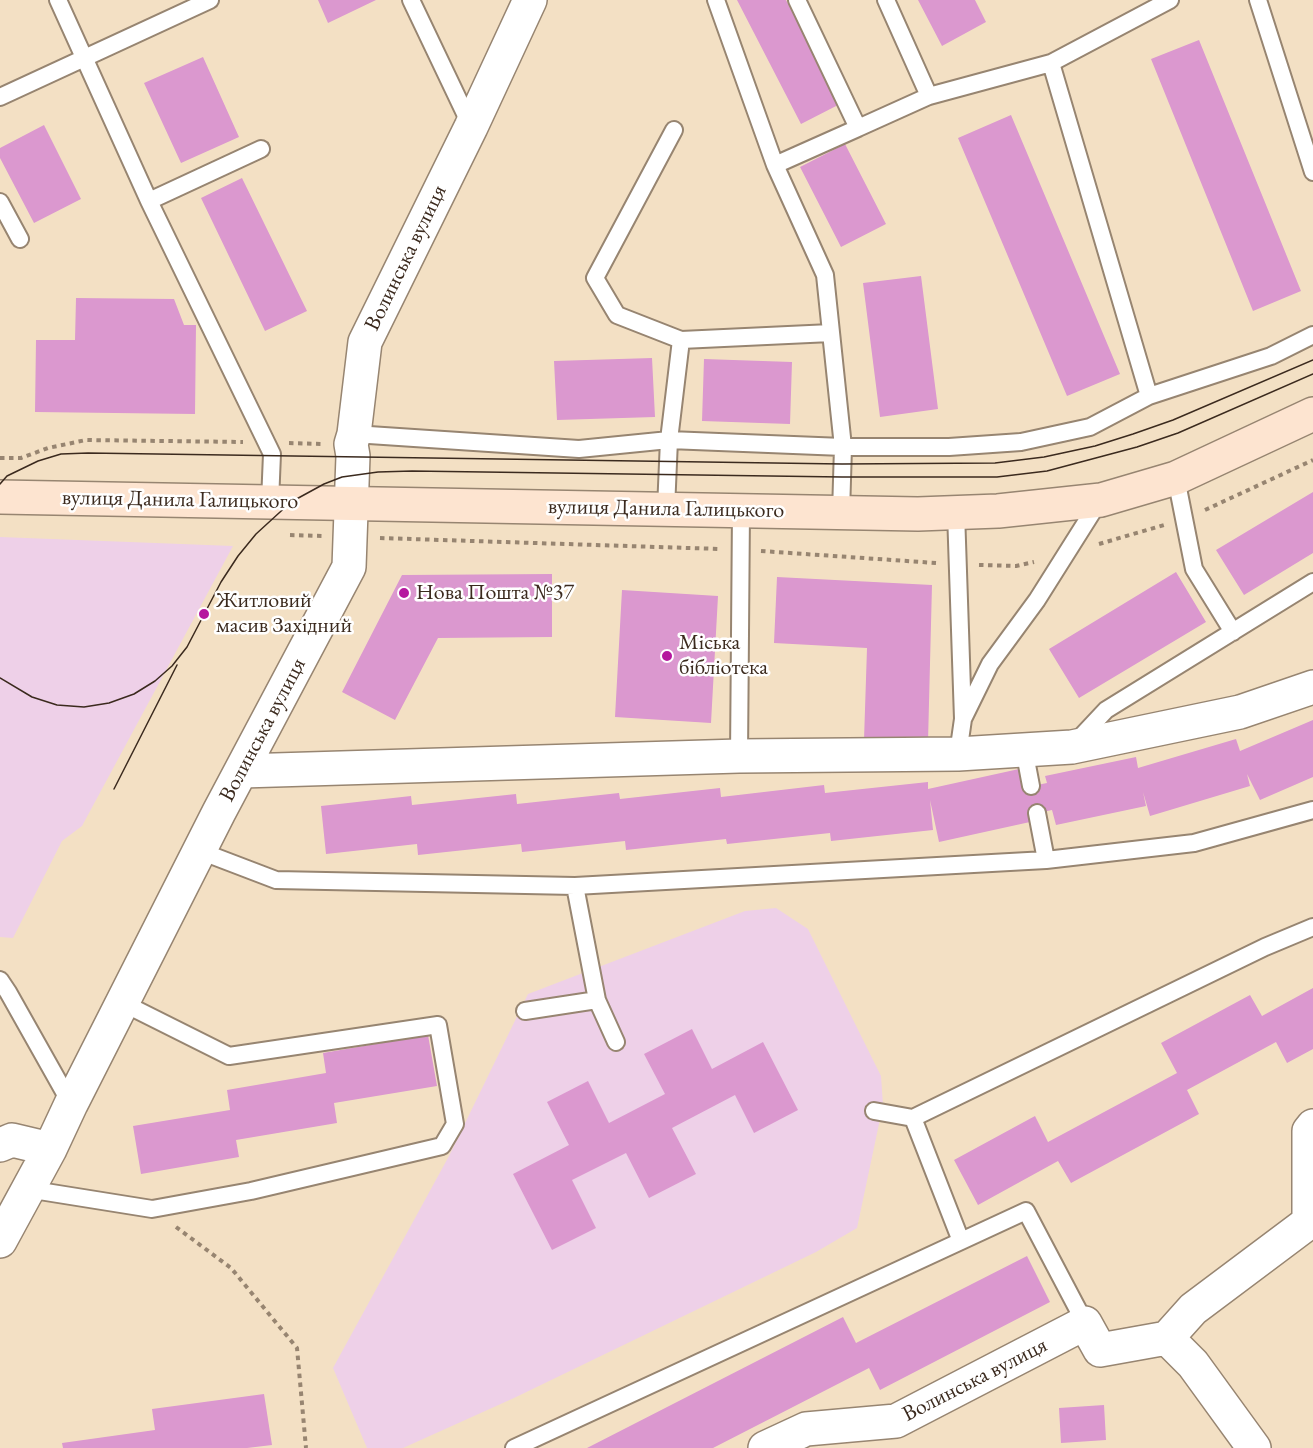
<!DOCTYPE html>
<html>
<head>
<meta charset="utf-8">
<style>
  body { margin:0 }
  canvas { display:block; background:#f3e0c4 }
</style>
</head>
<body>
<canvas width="1313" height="1448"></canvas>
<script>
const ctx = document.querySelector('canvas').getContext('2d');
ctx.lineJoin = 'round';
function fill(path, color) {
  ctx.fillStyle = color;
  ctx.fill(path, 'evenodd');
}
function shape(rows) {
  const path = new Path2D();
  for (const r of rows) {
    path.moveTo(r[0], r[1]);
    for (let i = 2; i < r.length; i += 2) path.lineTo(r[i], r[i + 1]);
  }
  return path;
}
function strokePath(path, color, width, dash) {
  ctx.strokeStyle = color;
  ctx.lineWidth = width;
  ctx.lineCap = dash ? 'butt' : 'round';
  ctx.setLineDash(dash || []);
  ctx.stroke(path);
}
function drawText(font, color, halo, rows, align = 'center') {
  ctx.font = font + ' "EB Garamond",serif';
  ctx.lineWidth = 5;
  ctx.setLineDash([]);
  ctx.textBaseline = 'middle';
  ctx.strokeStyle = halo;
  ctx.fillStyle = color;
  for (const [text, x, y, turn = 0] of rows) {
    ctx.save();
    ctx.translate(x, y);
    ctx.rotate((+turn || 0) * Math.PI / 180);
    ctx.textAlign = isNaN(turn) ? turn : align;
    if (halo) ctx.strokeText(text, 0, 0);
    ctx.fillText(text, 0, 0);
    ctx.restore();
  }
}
fill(shape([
  [0,537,233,546,82,826,62,841,13,938,0,937],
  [776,908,808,929,881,1076,883,1105,857,1228,816,1252,514,1398,403,1448,367,1448,333,1368,449,1156,528,994,745,911]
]), '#eed0e8');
fill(shape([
  [318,0,376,0,328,23],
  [737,0,786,0,840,104,801,124],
  [918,0,975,0,986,22,942,46],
  [1199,40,1301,291,1253,311,1151,59],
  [203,57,239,137,181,163,144,83],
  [1011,115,1120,374,1067,396,958,138],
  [44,125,81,199,34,223,0,158,0,148],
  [845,144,886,224,841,247,800,167],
  [242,178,307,311,265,331,201,198],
  [921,276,938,409,880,417,863,283],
  [76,298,174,299,184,325,196,325,195,414,35,412,36,340,75,340],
  [652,358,655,417,557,420,554,361],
  [704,359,792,362,790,424,702,421],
  [1313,492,1313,553,1244,595,1216,550],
  [1176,572,1206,622,1079,698,1049,649],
  [552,574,552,637,438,638,395,720,342,692,402,575],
  [777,577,932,585,928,742,864,740,867,648,774,643],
  [622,590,718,596,711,723,615,717],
  [1313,720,1313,777,1260,800,1247,774,1250,786,1150,816,1143,792,1146,806,1056,825,1052,810,1028,815,1030,822,939,842,930,800,933,830,831,841,830,833,727,844,726,839,626,850,625,841,522,852,521,844,418,855,417,844,326,854,321,806,411,796,412,805,516,794,517,804,619,793,620,799,720,788,721,797,824,785,825,793,928,782,928,789,1019,769,1022,788,1047,783,1045,776,1136,757,1138,768,1236,739,1240,751],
  [1313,988,1313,1049,1287,1063,1276,1042,1187,1090,1199,1114,1071,1183,1058,1161,978,1205,954,1160,1035,1116,1048,1142,1177,1073,1161,1043,1250,995,1262,1016],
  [692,1029,712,1069,763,1042,798,1110,754,1133,735,1095,672,1128,696,1174,649,1198,626,1153,572,1180,596,1228,552,1250,513,1174,569,1145,547,1102,588,1081,609,1123,665,1094,644,1054],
  [428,1035,437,1086,334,1103,337,1123,236,1140,239,1157,141,1174,133,1126,230,1110,227,1090,326,1073,323,1053],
  [1027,1256,1050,1302,880,1390,869,1368,713,1448,587,1448,843,1317,856,1343],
  [264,1394,272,1445,247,1448,63,1448,62,1443,155,1430,152,1409],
  [1104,1405,1106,1440,1061,1443,1059,1408]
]), '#db98cf');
const lane = shape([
  [58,0,149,201,272,454,270,502],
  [411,0,471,126],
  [716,0,775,165],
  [797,0,858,128,929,96,1051,63,1170,0],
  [886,0,929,96],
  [1258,0,1313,172],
  [1051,63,1149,396],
  [0,97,210,0],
  [674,130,595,278,617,315,681,340,831,333],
  [149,201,261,149],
  [0,202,20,239],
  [354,434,579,449,669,440,843,447,949,447,1021,442,1090,427,1149,396,1271,356,1313,335],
  [1176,478,1194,569,1233,632],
  [666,509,669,440,681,340],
  [956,512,963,719,958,754],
  [841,513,843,447,825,275,775,165,858,128],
  [963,719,990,664,1037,600,1100,500],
  [1076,742,1106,710,1313,582],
  [1024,749,1031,786],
  [739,756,741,511],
  [1037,813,1046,860],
  [200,851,276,880,575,886,1046,860,1194,843,1313,810],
  [575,886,597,1000,616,1042],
  [0,980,8,992,71,1104],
  [525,1011,597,1000],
  [874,1111,913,1118],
  [27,1189,152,1209,251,1191,442,1146,455,1124,438,1025,229,1056,123,1003],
  [961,1241,913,1118,1265,947,1313,927],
  [514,1448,1026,1211,1085,1323]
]);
const street = shape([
  [242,771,739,756,958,754,1072,747,1240,712,1313,687],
  [0,1145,12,1140,50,1149],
  [0,1241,50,1149,71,1104,219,812,349,567,353,456,351,444,354,434,365,342,471,127,530,0],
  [765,1448,806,1429,896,1421,1085,1323,1100,1350,1167,1338],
  [1254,1448,1193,1364,1167,1338,1193,1309,1309,1222,1309,1131,1313,1126]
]);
const secondary = shape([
  [0,497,918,514,998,511,1101,500,1176,478,1313,414]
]);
strokePath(lane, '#978571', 20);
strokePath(street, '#978571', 36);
strokePath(secondary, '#978571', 36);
strokePath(shape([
  [289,443,324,444],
  [0,458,21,458,48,448,86,440,243,442],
  [1205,510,1313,460],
  [290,535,322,536],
  [380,538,720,549],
  [1099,544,1164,525],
  [761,551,936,563],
  [979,565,1016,566,1034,562],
  [176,1227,231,1268,297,1348,306,1448]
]), '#978571', 4, [4.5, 4.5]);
strokePath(lane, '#fff', 16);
strokePath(street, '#fff', 33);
strokePath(secondary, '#fde4d0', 33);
strokePath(shape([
  [0,484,7,476,38,461,61,454,88,453,842,464,995,463,1044,457,1095,446,1133,434,1173,420,1313,360],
  [0,678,32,697,57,705,84,707,109,703,134,694,155,681,172,666,187,647,221,582,238,556,256,534,291,502,324,484,342,477,378,472,412,471,842,477,997,477,1047,471,1137,447,1178,433,1313,374],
  [114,789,177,665]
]), '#3b2a1e', 1.5);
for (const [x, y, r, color] of [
  [404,593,6,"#b5179e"],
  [204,614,6,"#b5179e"],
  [667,656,6,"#b5179e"]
]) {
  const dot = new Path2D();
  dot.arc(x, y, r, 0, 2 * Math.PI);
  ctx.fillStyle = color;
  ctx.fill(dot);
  strokePath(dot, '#fff', 2);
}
drawText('22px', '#3b2a1e', '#fff', [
  ["Волинська вулиця",406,258,-64],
  ["вулиця Данила Галицького",180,500,1],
  ["вулиця Данила Галицького",666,509,1],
  ["Волинська вулиця",263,730,-62],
  ["Волинська вулиця",975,1380,-27]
]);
drawText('22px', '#3b2a1e', '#fff', [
  ["Нова Пошта №37",416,593],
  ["Житловий",216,601],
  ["масив Західний",216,626],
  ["Міська",679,643],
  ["бібліотека",679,668]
], 'left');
</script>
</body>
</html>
